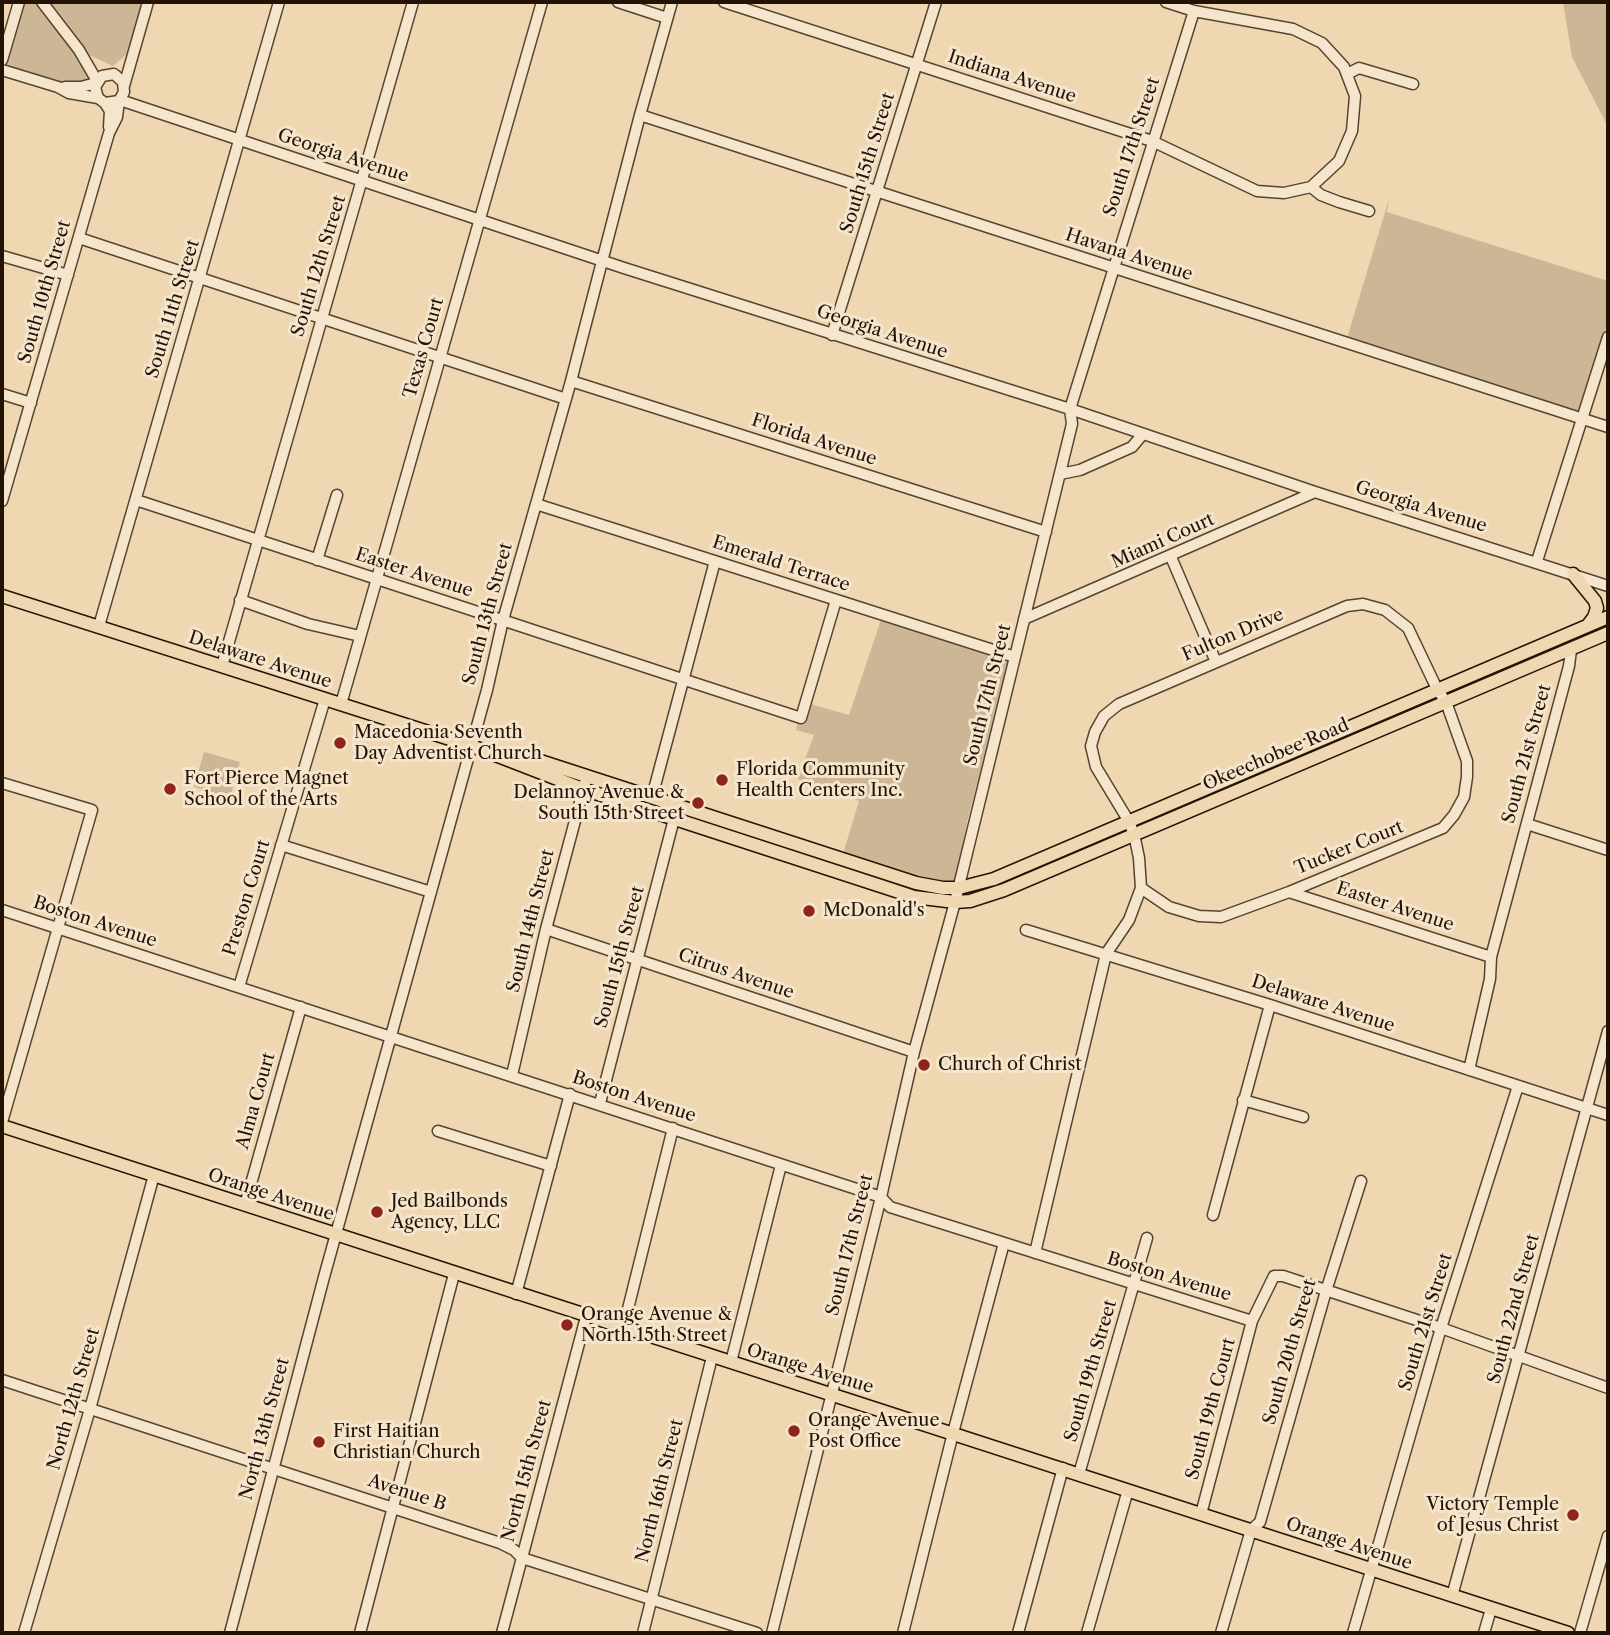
<!DOCTYPE html>
<html>
<head>
<meta charset="utf-8">
<style>
  body { margin:0 }
  #map { position:relative; width:1610px; height:1635px; overflow:hidden; background:#efd7b2; font-family:"Libre Caslon Text",serif }
  canvas { display:block }
  .frame { position:absolute; inset:0; border:4px solid #221305; pointer-events:none }
</style>
</head>
<body>
<div id="map">
<canvas width="1610" height="1635"></canvas>
<div class="frame"></div>
</div>
<script>
const ctx = document.querySelector('canvas').getContext('2d');
ctx.lineJoin = 'round';
function fill(path, color) {
  ctx.fillStyle = color;
  ctx.fill(path, 'evenodd');
}
function shape(rows) {
  const path = new Path2D();
  for (const r of rows) {
    path.moveTo(r[0], r[1]);
    for (let i = 2; i < r.length; i += 2) path.lineTo(r[i], r[i + 1]);
  }
  return path;
}
function strokePath(path, color, width, dash) {
  ctx.strokeStyle = color;
  ctx.lineWidth = width;
  ctx.lineCap = dash ? 'butt' : 'round';
  ctx.setLineDash(dash || []);
  ctx.stroke(path);
}
function drawText(font, color, halo, rows, align = 'center') {
  ctx.font = font + ' "Libre Caslon Text",serif';
  ctx.lineWidth = 6;
  ctx.setLineDash([]);
  ctx.textBaseline = 'middle';
  ctx.strokeStyle = halo;
  ctx.fillStyle = color;
  for (const [text, x, y, turn = 0] of rows) {
    ctx.save();
    ctx.translate(x, y);
    ctx.rotate((+turn || 0) * Math.PI / 180);
    ctx.textAlign = isNaN(turn) ? turn : align;
    if (halo) ctx.strokeText(text, 0, 0);
    ctx.fillText(text, 0, 0);
    ctx.restore();
  }
}
fill(shape([
  [23,2,36,2,77,55,79,61,92,81,60,83,5,65],
  [47,2,144,2,129,52,113,66,89,55],
  [1563,2,1608,2,1608,127,1572,57],
  [1389,199,1387,212,1608,281,1608,322,1580,412,1347,338],
  [881,620,1010,661,968,818,956,877,952,883,917,879,843,854,859,801,798,779,814,735,796,730,798,722,804,723,810,704,849,715],
  [204,752,240,762,230,798,194,787]
]), '#ccb695');
const minor = shape([
  [42,2,79,50,97,81],
  [618,2,667,18],
  [724,2,1152,141,1257,191,1284,193,1311,187,1339,161,1352,131,1355,96,1344,67,1322,43,1293,29,1194,11,1166,2],
  [2,60,19,2],
  [2,70,58,87,69,93,98,98],
  [1347,74,1359,68,1413,84],
  [124,86,148,2],
  [65,87,81,87,96,83],
  [120,100,624,268,1070,409,1315,492,1608,586],
  [105,103,119,101,124,92,123,82,114,74,102,76,95,87,98,98,105,103,110,111,109,127],
  [640,115,1608,427],
  [1311,187,1321,195,1339,202,1369,211],
  [79,238,566,399],
  [2,256,68,275],
  [832,335,936,2],
  [571,381,1046,532],
  [2,394,31,403],
  [1060,474,1080,470,1132,447,1142,435],
  [136,500,801,718,836,600],
  [2,501,109,133,117,117,119,101],
  [536,504,1015,657],
  [1171,557,1216,662],
  [317,560,337,495],
  [1537,561,1608,337],
  [240,600,308,624,360,636],
  [1024,619,1315,492],
  [99,626,279,2],
  [222,666,413,2],
  [341,704,542,2],
  [2,783,92,810,2,1122],
  [652,797,715,561],
  [1527,824,1608,850],
  [281,845,431,892],
  [1289,892,1491,957],
  [2,910,881,1197,890,1207,1252,1321],
  [546,929,914,1052],
  [1026,930,1270,1005,1608,1115],
  [239,987,325,699],
  [1469,1070,1490,979,1491,957,1569,666,1571,650],
  [512,1075,546,929,587,776],
  [1243,1100,1303,1117],
  [600,1103,674,819],
  [438,1131,551,1166],
  [245,1205,301,1007],
  [1213,1215,1270,1005],
  [1035,1253,1106,954,1129,920,1141,888,1139,858,1134,834,1128,820,1096,767,1091,746,1095,732,1104,716,1119,704,1347,606,1363,604,1385,610,1408,628,1437,689,1446,702,1467,761,1467,777,1464,797,1454,815,1443,828,1289,892,1221,917,1199,916,1169,907,1141,888],
  [516,1294,570,1094],
  [623,1329,673,1128],
  [731,1362,781,1165],
  [2,1380,500,1543,514,1550,522,1558,757,1633],
  [1079,1474,1147,1238],
  [1201,1514,1252,1321,1274,1276,1283,1276,1441,1328,1608,1388],
  [1452,1596,1608,1031],
  [24,1633,90,1409,154,1175],
  [230,1633,324,1277,487,690,503,620,571,381,640,115,672,2],
  [360,1633,454,1274],
  [502,1633,586,1317],
  [643,1633,712,1357],
  [772,1633,881,1197,914,1052,955,902,1072,424,1070,409,1194,11],
  [903,1633,953,1433,1004,1243],
  [1018,1633,1063,1468],
  [1087,1633,1128,1490],
  [1221,1633,1251,1530,1260,1522,1326,1291,1361,1181],
  [1353,1633,1441,1328,1518,1086],
  [1484,1633,1491,1609],
  [1580,1633,1608,1536]
]);
const major = shape([
  [1573,574,1595,601,1597,608,1594,617,1588,625],
  [2,596,472,746,583,789,890,889,914,897,955,902,970,901,1004,890,1608,633],
  [521,759,537,760,916,883,943,888,959,888,994,879,1608,617],
  [2,1126,1568,1633]
]);
strokePath(minor, '#554430', 13);
strokePath(major, '#221305', 15);
strokePath(minor, '#f5e5cd', 10);
strokePath(major, '#efd7b2', 12);
for (const [x, y, r, color] of [
  [340,743,7,"#8f2418"],
  [722,780,7,"#8f2418"],
  [170,789,7,"#8f2418"],
  [698,803,7,"#8f2418"],
  [809,911,7,"#8f2418"],
  [924,1065,7,"#8f2418"],
  [377,1212,7,"#8f2418"],
  [567,1325,7,"#8f2418"],
  [794,1431,7,"#8f2418"],
  [319,1442,7,"#8f2418"],
  [1573,1515,7,"#8f2418"]
]) {
  const dot = new Path2D();
  dot.arc(x, y, r, 0, 2 * Math.PI);
  ctx.fillStyle = color;
  ctx.fill(dot);
  strokePath(dot, '#f5e5cd', 2.5);
}
drawText('18px', '#221305', '#f5e5cd', [
  ["Indiana Avenue",1012,77,18],
  ["South 17th Street",1132,147,-72],
  ["Georgia Avenue",343,156,18],
  ["South 15th Street",868,163,-73],
  ["Havana Avenue",1129,255,18],
  ["South 12th Street",319,266,-73],
  ["South 10th Street",45,292,-74],
  ["South 11th Street",173,309,-73],
  ["Georgia Avenue",882,332,18],
  ["Texas Court",424,348,-74],
  ["Florida Avenue",814,440,18],
  ["Georgia Avenue",1421,507,17],
  ["Miami Court",1163,541,-24],
  ["Emerald Terrace",781,564,18],
  ["Easter Avenue",414,573,18],
  ["South 13th Street",488,614,-75],
  ["Fulton Drive",1233,635,-23],
  ["Delaware Avenue",260,660,18],
  ["South 17th Street",988,695,-76],
  ["South 21st Street",1527,754,-75],
  ["Okeechobee Road",1276,755,-23],
  ["Tucker Court",1349,848,-22],
  ["Preston Court",247,898,-73],
  ["Easter Avenue",1395,907,18],
  ["South 14th Street",531,921,-76],
  ["Boston Avenue",95,922,18],
  ["South 15th Street",620,957,-75],
  ["Citrus Avenue",736,974,19],
  ["Delaware Avenue",1323,1004,18],
  ["Boston Avenue",634,1097,18],
  ["Alma Court",256,1101,-74],
  ["Orange Avenue",271,1195,18],
  ["South 17th Street",850,1245,-76],
  ["Boston Avenue",1169,1277,17],
  ["South 22nd Street",1514,1309,-75],
  ["South 21st Street",1426,1322,-73],
  ["South 20th Street",1290,1352,-74],
  ["Orange Avenue",810,1369,17],
  ["South 19th Street",1091,1371,-74],
  ["North 12th Street",74,1399,-74],
  ["South 19th Court",1211,1409,-75],
  ["North 13th Street",265,1429,-75],
  ["North 15th Street",527,1471,-75],
  ["North 16th Street",660,1491,-76],
  ["Avenue B",407,1493,18],
  ["Orange Avenue",1349,1544,18]
]);
drawText('18px', '#221305', '#f5e5cd', [
  ["Macedonia Seventh",354,733],
  ["Day Adventist Church",354,754],
  ["Florida Community",736,770],
  ["Health Centers Inc.",736,791],
  ["Fort Pierce Magnet",184,779],
  ["School of the Arts",184,800],
  ["Delannoy Avenue &",684,793,"right"],
  ["South 15th Street",684,814,"right"],
  ["McDonald's",823,911],
  ["Church of Christ",938,1065],
  ["Jed Bailbonds",391,1202],
  ["Agency, LLC",391,1223],
  ["Orange Avenue &",581,1315],
  ["North 15th Street",581,1336],
  ["Orange Avenue",808,1421],
  ["Post Office",808,1442],
  ["First Haitian",333,1432],
  ["Christian Church",333,1453],
  ["Victory Temple",1559,1505,"right"],
  ["of Jesus Christ",1559,1526,"right"]
], 'left');
</script>
</body>
</html>
